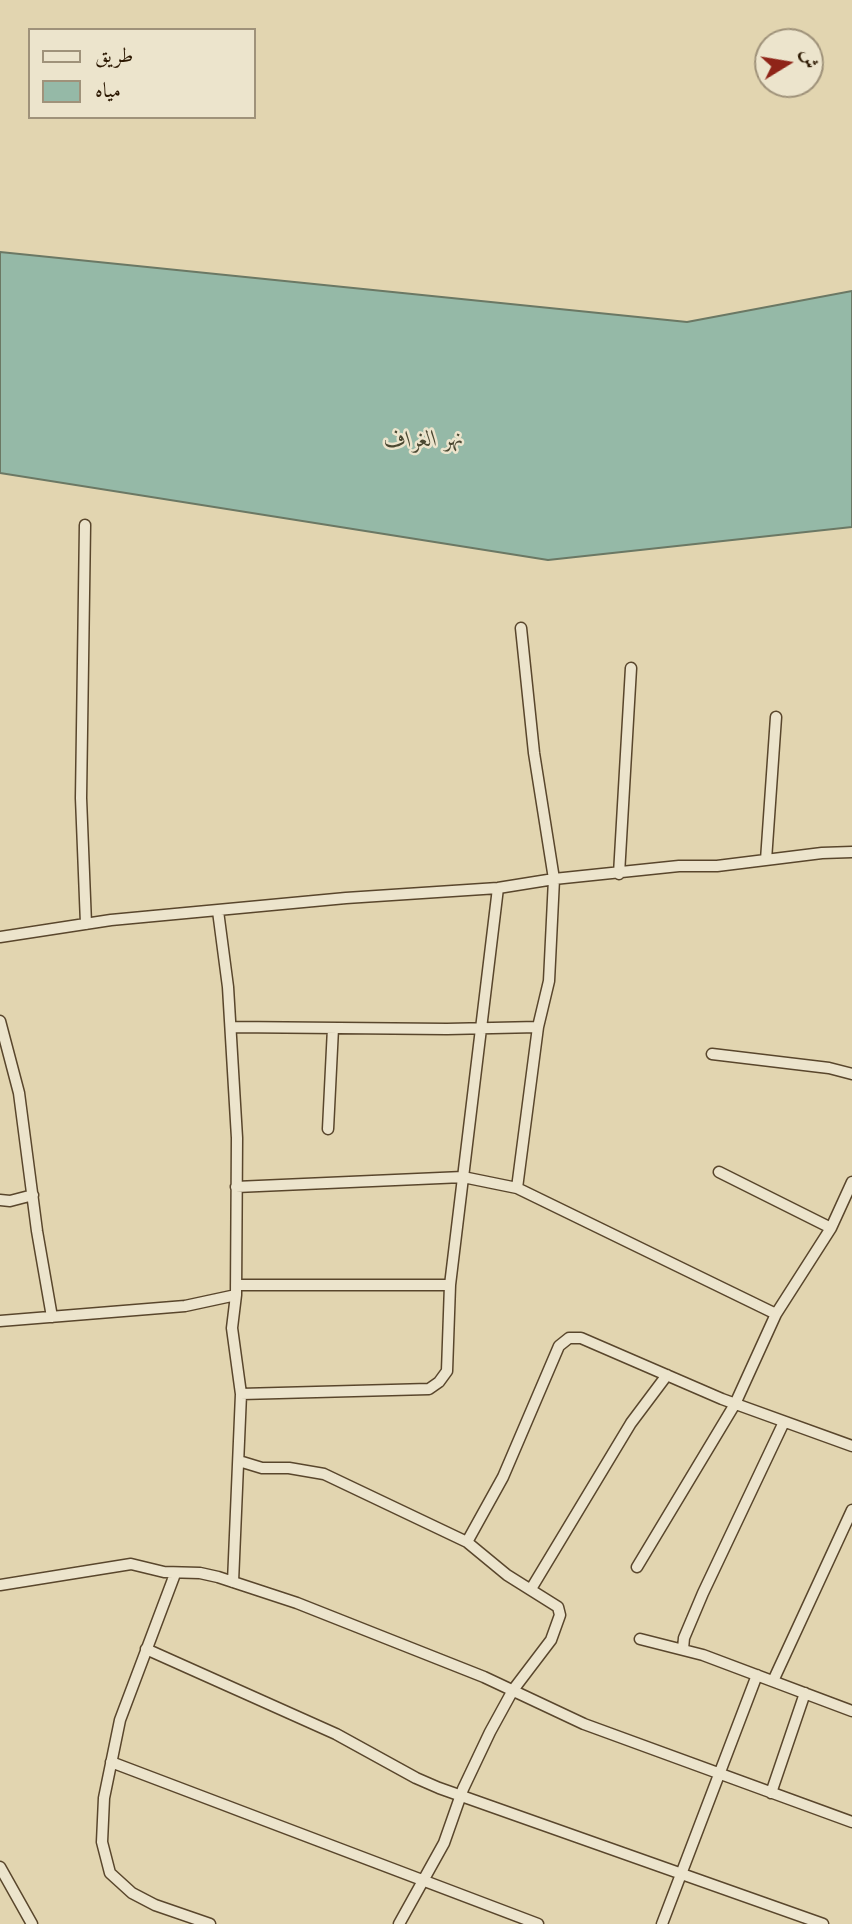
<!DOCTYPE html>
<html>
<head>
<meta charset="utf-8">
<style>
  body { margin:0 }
  #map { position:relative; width:852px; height:1924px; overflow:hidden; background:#e2d5b0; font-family:"Old Standard TT",Amiri,serif }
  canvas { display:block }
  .legend { position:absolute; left:28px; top:28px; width:228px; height:91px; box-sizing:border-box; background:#ece4cc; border:2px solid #9f927a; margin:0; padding:9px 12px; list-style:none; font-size:21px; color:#2b1700 }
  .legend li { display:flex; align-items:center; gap:14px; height:35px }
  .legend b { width:35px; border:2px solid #9f927a }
  .north { position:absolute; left:754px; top:28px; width:70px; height:70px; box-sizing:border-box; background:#ece4cc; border:2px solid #9f927a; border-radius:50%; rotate:79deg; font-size:19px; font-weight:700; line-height:28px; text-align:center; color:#2b1700 }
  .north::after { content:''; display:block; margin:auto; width:24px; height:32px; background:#8f2418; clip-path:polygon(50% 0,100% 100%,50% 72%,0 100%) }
</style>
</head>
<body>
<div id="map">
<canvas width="852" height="1924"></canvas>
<ul class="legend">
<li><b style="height:9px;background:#ece4cc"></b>طريق</li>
<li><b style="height:19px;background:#95b9a7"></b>مياه</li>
</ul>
<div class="north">ش</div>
</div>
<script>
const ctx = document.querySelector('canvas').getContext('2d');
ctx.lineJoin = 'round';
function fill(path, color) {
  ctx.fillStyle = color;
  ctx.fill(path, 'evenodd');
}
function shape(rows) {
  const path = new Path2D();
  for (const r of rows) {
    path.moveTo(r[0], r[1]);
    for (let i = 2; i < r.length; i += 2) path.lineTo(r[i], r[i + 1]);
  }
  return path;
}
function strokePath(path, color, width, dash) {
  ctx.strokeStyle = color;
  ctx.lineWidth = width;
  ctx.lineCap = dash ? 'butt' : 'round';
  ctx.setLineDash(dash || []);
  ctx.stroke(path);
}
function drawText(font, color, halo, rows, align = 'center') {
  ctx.font = font + ' "Old Standard TT",Amiri,serif';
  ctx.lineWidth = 5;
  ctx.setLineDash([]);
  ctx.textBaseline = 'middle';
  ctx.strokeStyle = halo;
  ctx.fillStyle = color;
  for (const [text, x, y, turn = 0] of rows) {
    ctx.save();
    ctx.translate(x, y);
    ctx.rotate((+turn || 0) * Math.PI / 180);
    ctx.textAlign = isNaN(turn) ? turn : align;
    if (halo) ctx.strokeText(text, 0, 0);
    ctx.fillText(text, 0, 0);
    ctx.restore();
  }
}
const water = shape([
  [0,252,687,322,852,291,852,527,548,560,0,473,0,252]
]);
fill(water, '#95b9a7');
strokePath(water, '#6b7864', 2);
const street = shape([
  [85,525,81,798,86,924],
  [766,860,776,717],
  [619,874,631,668],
  [218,911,228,987,237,1138,236,1295,232,1328,241,1394,233,1582],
  [0,937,111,920,346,898,498,888,554,879,679,866,717,866,822,853,852,852],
  [0,1021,19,1093,37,1231,52,1317],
  [231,1027,447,1029,538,1027,549,981,554,879,534,753,521,628],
  [712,1054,829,1068,852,1074],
  [328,1129,333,1028],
  [719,1172,831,1228],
  [236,1187,463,1177,517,1188,776,1314],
  [517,1188,538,1027],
  [0,1200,10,1201,33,1195],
  [236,1285,450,1285],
  [0,1321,185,1306,236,1295],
  [241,1394,429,1389,439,1382,447,1371,450,1285,498,888],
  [239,1461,262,1468,289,1468,324,1474,467,1542,507,1575,558,1607,560,1615,551,1640,513,1690,490,1732,463,1789,444,1843,399,1924],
  [467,1542,503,1477,559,1346,569,1338,581,1338,722,1399,852,1446],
  [637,1567,735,1404,776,1314,831,1228,852,1182],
  [175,1574,120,1720,104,1798,102,1842,110,1873,132,1893,155,1905,210,1924],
  [0,1585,131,1564,164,1572,200,1573,218,1577,297,1603,484,1677,584,1724,852,1822],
  [531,1589,631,1423,667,1375],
  [640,1639,703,1655,852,1711],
  [146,1649,336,1734,416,1778,439,1788,823,1924],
  [683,1649,684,1638,703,1593,784,1422],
  [773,1681,852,1510],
  [111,1762,538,1924],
  [771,1793,805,1693],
  [0,1867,32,1924],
  [662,1924,757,1675]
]);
strokePath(street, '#59462c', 13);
strokePath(street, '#ece4cc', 10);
drawText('italic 23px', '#4b4832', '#ece4cc', [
  ["نهر الغراف",424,440,-2]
]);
</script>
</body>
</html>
